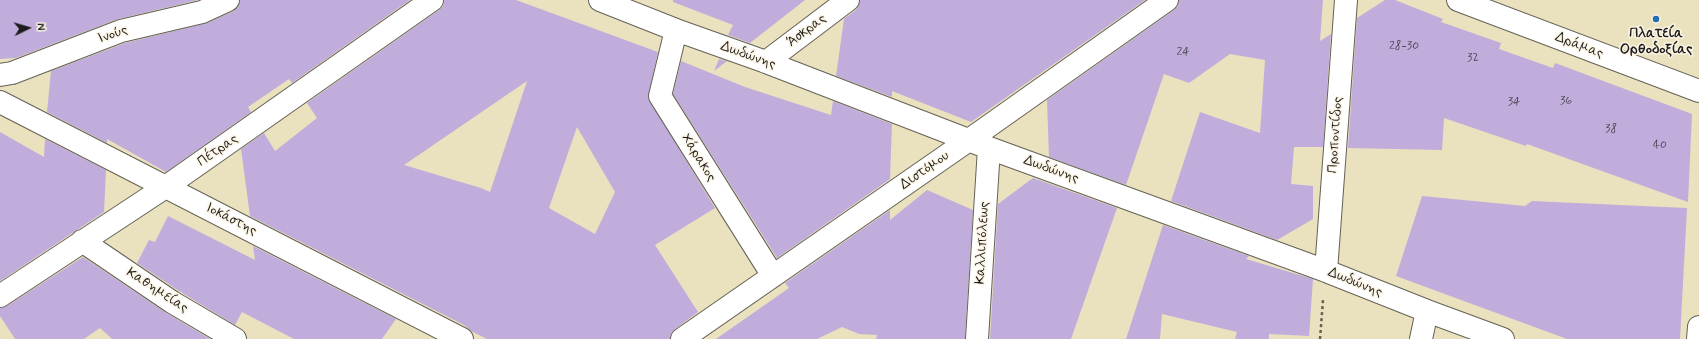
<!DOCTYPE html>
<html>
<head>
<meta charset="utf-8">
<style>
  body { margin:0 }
  #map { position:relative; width:1699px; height:339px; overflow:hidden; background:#eae1be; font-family:Mynerve,sans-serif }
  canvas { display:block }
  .north { position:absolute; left:8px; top:8px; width:40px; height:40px; -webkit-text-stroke:3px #fcf5e5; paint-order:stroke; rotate:85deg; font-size:11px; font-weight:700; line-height:16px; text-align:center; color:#1c1c1c }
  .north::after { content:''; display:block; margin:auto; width:14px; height:18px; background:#1c1c1c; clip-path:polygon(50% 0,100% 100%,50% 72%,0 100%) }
</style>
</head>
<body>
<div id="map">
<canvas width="1699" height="339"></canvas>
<div class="north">N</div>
</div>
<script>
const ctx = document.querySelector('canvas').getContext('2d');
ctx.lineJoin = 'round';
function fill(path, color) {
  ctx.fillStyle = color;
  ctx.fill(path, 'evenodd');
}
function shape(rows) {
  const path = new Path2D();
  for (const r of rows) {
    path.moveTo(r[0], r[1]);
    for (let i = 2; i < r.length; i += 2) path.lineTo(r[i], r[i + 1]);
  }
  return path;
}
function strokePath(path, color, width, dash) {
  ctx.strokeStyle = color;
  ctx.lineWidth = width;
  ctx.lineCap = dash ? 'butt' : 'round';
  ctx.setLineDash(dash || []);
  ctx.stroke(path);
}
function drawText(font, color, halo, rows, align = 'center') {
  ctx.font = font + ' Mynerve,sans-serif';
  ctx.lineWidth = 3;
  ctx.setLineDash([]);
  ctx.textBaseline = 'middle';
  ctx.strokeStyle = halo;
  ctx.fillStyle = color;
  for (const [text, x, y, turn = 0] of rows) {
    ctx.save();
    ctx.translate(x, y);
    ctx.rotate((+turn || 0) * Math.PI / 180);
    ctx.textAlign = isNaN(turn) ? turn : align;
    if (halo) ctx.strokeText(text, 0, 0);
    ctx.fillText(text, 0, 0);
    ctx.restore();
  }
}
fill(shape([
  [0,0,198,0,118,19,16,58,0,59],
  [240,0,410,0,292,83,289,79,248,107,251,112,166,172,107,139,107,143,47,112,51,71,125,43,207,23,234,11,238,7],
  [444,0,516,0,658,52,648,98,715,208,655,245,698,312,675,329,671,333,670,339,487,339,471,331,464,325,250,216,241,149,264,133,275,151,317,118,307,103,439,10,443,6],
  [527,81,490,192,481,188,404,165],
  [577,127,615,192,595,234,549,208],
  [673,0,805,0,750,43,728,35,733,25,673,2],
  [860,0,1145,0,971,122,892,91,892,97,836,76,844,19,856,10,859,5],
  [1179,0,1323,0,1320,41,1331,34,1323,147,1294,147,1291,184,1313,186,1313,219,1277,240,1171,201,1200,112,1260,133,1265,60,1230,54,1189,83,1164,74,1126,185,1049,157,1047,100,1174,10,1178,6],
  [1385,0,1395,0,1443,19,1441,22,1501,43,1499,49,1553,68,1555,63,1692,114,1688,202,1527,144,1526,146,1444,118,1442,150,1348,148,1357,18],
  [719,59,727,61,714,71],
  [681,61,745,87,831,115,833,101,892,124,890,179,777,258,673,94],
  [0,132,44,157,45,139,106,170,104,212,0,281],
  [1033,178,1117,208,1071,339,990,339,998,204],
  [927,190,973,210,965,339,876,339,877,335,859,334,842,327,817,339,716,339,789,288,785,283,890,210,890,220],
  [1422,196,1525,206,1532,201,1687,208,1680,339,1567,339,1396,276],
  [168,216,255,260,253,246,396,319,382,339,294,339,242,312,235,325,179,291,137,263,149,240,155,242],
  [1163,225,1249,256,1246,259,1313,279,1309,336,1269,334,1269,339,1235,339,1237,332,1162,314,1160,339,1126,339],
  [83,257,165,312,210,339,112,339,100,328,84,339,15,339,0,316,0,308,7,306]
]), '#c0addc');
const minor = shape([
  [600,0,676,30,766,62,989,148,1326,271,1427,311,1503,339],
  [1458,0,1699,91],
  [676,30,660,96,773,276],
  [766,62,848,0],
  [0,75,12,73,121,31,202,12,228,0],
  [0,102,462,339],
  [82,241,172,302,235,339],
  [1326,271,1346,0],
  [0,296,167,186,432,0],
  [682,339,969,140,1167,0],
  [977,339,989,148],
  [1421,339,1427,311],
  [1698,339,1699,327]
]);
strokePath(minor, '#646155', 24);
strokePath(shape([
  [1320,339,1323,300]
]), '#646155', 2.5, [3, 3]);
strokePath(minor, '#fff', 22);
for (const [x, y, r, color] of [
  [1656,19,4,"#1f6fb2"]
]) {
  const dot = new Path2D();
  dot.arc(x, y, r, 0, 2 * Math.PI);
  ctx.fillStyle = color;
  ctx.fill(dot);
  strokePath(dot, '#fcf5e5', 1.5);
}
drawText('12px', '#45404c', null, [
  ["28-30",1404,46],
  ["24",1183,52],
  ["32",1473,58],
  ["36",1566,101],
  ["34",1514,102],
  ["38",1611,129],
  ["40",1660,145]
]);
drawText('14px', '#1c1c1c', '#fcf5e5', [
  ["Άσκρας",807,31,-37],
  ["Ινούς",113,35,-19],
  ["Δράμας",1579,46,21],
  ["Δωδώνης",748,56,20],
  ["Προποντίδος",1336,135,-86],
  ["Πέτρας",218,151,-35],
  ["Χάρακος",698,158,58],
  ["Δωδώνης",1051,170,20],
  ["Διστόμου",925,171,-35],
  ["Ιοκάστης",231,220,27],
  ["Καλλιπόλεως",983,243,-87],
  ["Δωδώνης",1355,283,22],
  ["Καθημείας",157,291,33]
]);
drawText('bold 14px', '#1c1c1c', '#fcf5e5', [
  ["Πλατεία",1656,34],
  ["Ορθοδοξίας",1656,50]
]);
</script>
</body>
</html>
